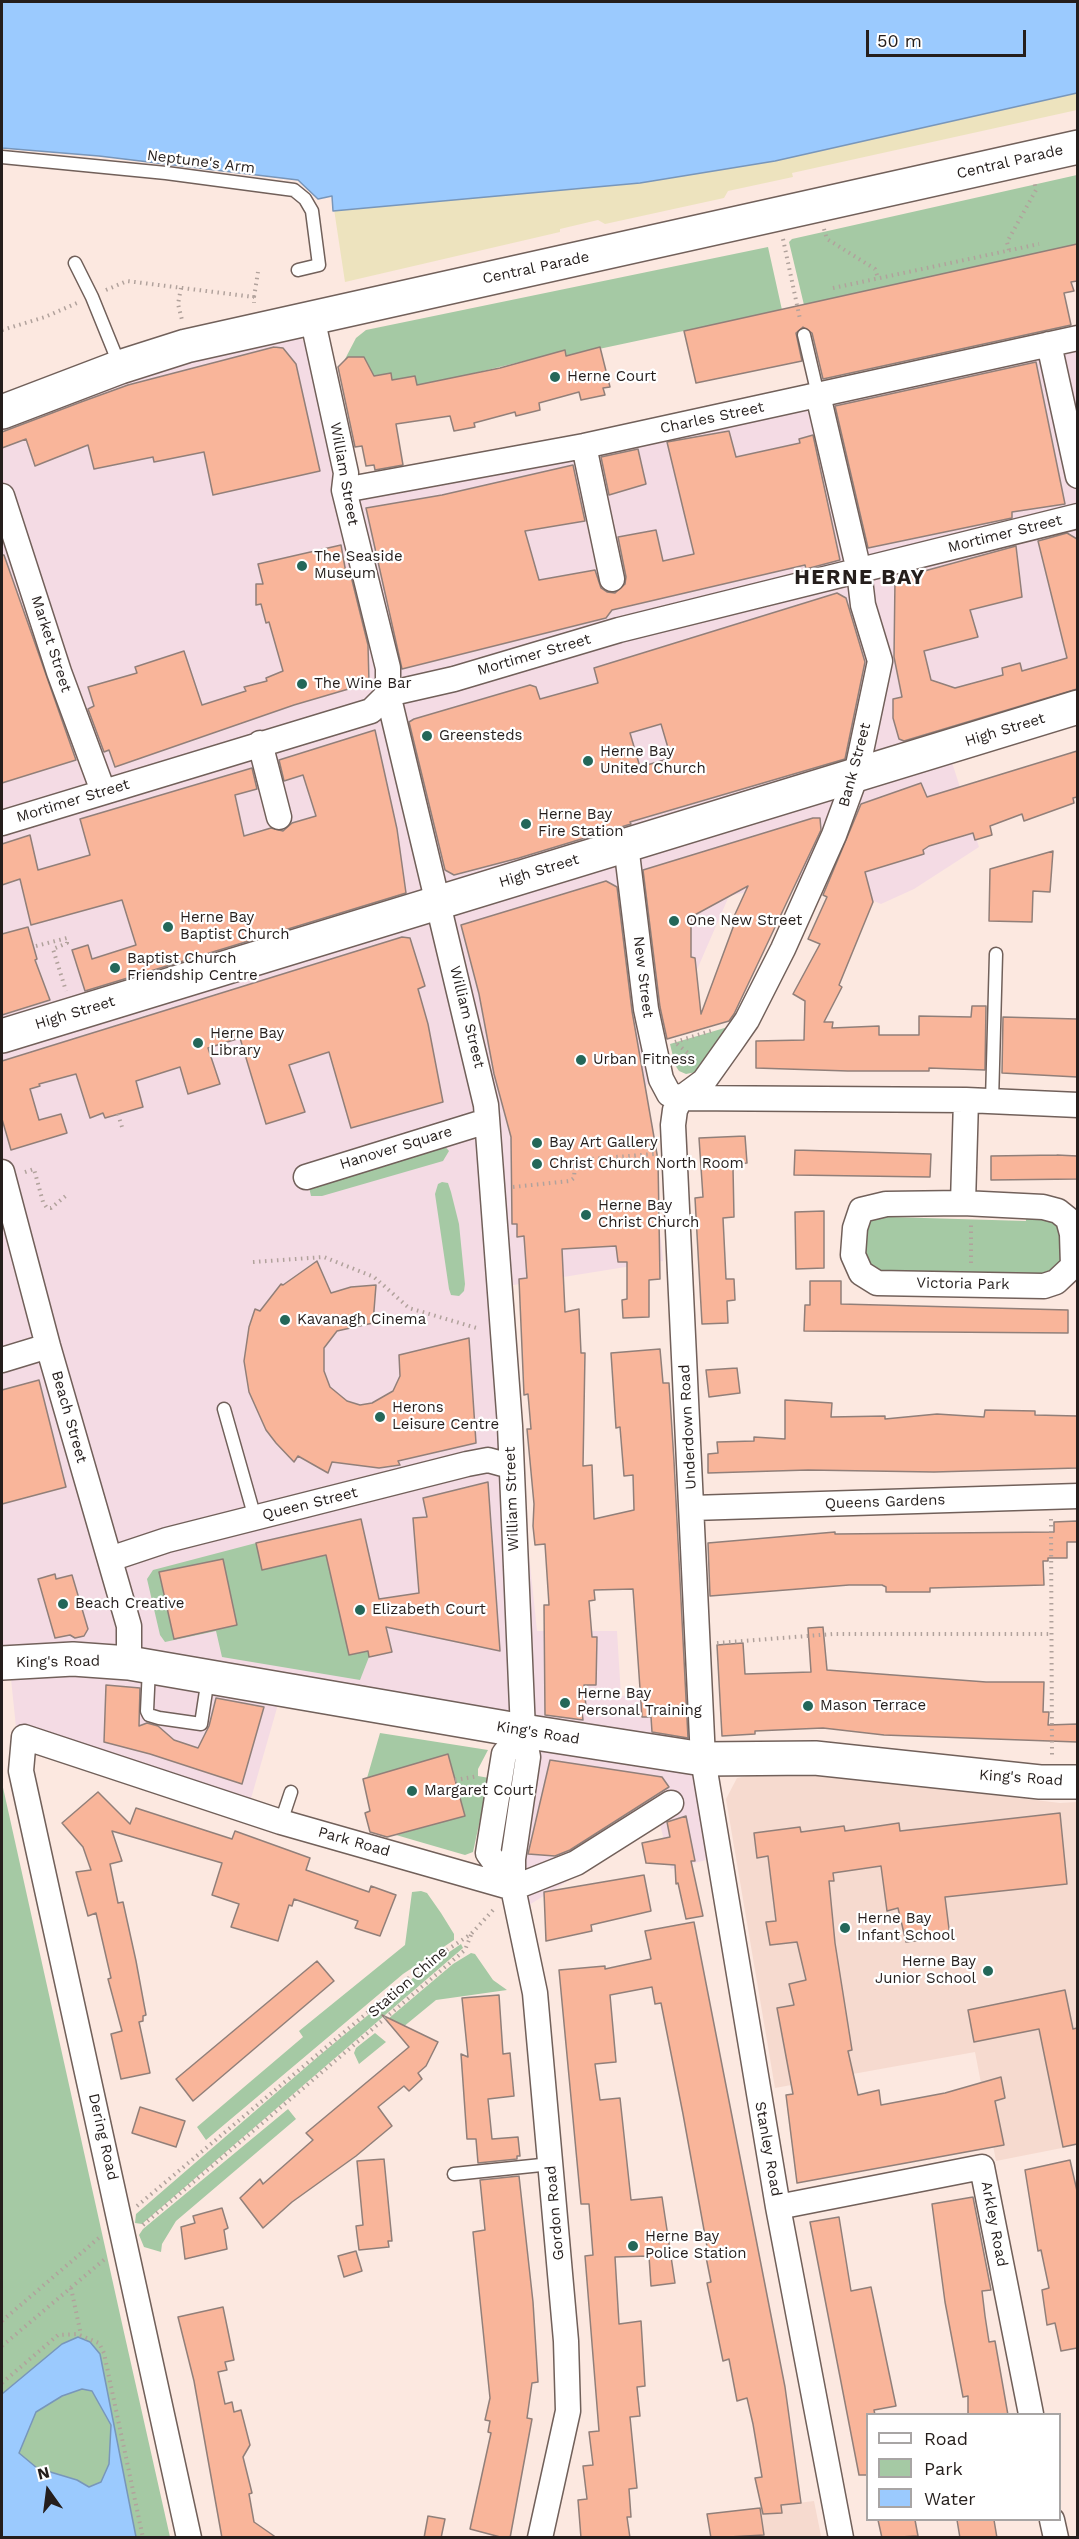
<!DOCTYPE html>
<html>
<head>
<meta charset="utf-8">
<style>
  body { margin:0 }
  #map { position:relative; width:1079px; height:2539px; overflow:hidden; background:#fce8e0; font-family:"Work Sans",sans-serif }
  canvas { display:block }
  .frame { position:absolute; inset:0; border:3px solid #251e1c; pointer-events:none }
  .legend { position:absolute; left:866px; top:2413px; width:195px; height:108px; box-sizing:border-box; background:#fff; border:2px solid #a8a5a4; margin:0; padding:8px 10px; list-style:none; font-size:18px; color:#251e1c }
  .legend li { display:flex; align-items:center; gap:12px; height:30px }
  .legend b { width:30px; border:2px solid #a8a5a4 }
  .north { position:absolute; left:18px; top:2461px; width:60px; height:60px; -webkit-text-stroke:4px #fff; paint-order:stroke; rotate:346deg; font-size:16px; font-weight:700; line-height:24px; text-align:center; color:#251e1c }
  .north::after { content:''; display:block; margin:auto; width:21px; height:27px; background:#251e1c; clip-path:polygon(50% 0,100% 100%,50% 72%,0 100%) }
  .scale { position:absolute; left:866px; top:30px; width:160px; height:27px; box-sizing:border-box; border:3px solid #251e1c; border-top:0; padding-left:8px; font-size:18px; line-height:21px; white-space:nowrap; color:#251e1c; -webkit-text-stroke:4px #fff; paint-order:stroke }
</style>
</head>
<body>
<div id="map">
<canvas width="1079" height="2539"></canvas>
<div class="frame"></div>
<ul class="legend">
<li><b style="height:8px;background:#fff"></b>Road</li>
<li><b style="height:16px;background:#a5c9a4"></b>Park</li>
<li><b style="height:16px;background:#9bcafe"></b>Water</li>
</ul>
<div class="north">N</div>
<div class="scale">50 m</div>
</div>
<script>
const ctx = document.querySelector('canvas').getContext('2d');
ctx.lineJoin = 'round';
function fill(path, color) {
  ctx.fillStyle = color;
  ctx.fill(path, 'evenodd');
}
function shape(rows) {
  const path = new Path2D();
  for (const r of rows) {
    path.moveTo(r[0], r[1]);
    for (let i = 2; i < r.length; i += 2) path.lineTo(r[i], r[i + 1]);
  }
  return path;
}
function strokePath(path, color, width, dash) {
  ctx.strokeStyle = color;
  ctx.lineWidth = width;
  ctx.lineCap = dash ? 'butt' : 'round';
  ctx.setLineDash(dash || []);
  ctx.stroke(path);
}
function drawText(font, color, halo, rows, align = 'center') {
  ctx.font = font + ' "Work Sans",sans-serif';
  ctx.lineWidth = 4.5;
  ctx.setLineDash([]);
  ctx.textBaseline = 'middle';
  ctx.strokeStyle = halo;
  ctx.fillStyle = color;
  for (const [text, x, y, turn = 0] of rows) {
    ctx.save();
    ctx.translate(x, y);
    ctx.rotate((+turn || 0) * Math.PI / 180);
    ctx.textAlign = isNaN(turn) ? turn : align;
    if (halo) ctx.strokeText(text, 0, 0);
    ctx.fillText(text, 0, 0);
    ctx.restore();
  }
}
fill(shape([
  [286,335,300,338,310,347,315,359,338,500,1077,343,1077,718,949,753,979,847,914,889,881,904,830,883,792,882,729,896,646,1087,663,1261,501,1287,537,1631,617,1631,621,1696,701,1690,722,1856,671,1869,660,1824,529,1905,497,1870,503,1740,281,1694,250,1802,16,1727,11,1679,2,1681,2,422,122,376]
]), '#f4dbe4');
fill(shape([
  [762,1773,826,1775,1060,1803,1077,1802,1077,2145,996,2161,975,2052,775,2088,726,1799,737,1778],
  [814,2501,821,2536,711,2537,707,2514]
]), '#f6dacf');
fill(shape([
  [1077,175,1077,244,804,305,789,242,792,239],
  [768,247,782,310,566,356,565,351,352,403,344,361,356,338,366,330],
  [728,1027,696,1072,686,1074,679,1071,675,1065,670,1044],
  [442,1143,449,1151,443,1161,322,1196,311,1196,308,1183],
  [442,1182,448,1183,451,1192,459,1224,465,1284,464,1291,459,1296,451,1295,449,1289,435,1194,438,1184],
  [889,1210,890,1217,1026,1221,1025,1211,1057,1220,1065,1263,1046,1275,878,1274,863,1256,868,1219],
  [256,1543,262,1570,326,1555,349,1655,368,1651,369,1657,360,1680,222,1657,216,1631,165,1642,160,1635,147,1579,153,1570],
  [380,1733,488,1750,478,1769,478,1776,489,1778,473,1852,465,1855,396,1835,464,1816,448,1754,367,1778],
  [2,1783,123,2328,170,2537,2,2537],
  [421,1891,427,1893,441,1913,454,1934,454,1940,403,1974,206,2140,197,2127,303,2037,299,2031,405,1945,412,1892],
  [461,1944,463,1948,142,2224,135,2223,136,2214,320,2055,420,1972],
  [471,1953,475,1954,493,1980,507,1990,436,2000,397,2032,388,2019,453,1964],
  [375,2033,386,2042,359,2064,354,2053,356,2048],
  [288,2109,296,2119,176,2221,162,2244,161,2252,144,2247,139,2235,143,2229]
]), '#a5c9a4');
fill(shape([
  [1077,44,1077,110,792,173,793,177,728,191,724,198,605,224,598,220,560,229,560,232,345,282,332,196]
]), '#ede3be');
const water = shape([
  [2,2,1077,2,1077,93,775,161,640,183,333,211,332,196,318,199,298,180,99,156,2,148,2,2],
  [78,2337,90,2342,100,2354,136,2537,2,2537,2,2394,62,2344,78,2337],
  [82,2389,92,2391,111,2425,109,2464,101,2482,89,2487,77,2480,37,2468,19,2453,36,2412,62,2396,82,2389]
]);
fill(water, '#9bcafe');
strokePath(water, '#7896ba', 1.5);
const building = shape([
  [1077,244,1077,281,1071,282,1074,291,1064,293,1071,325,823,379,812,333,803,327,796,333,802,361,696,383,684,331,1077,244],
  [274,347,283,348,296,364,320,471,213,495,204,452,154,462,153,457,94,469,88,445,35,466,26,439,2,448,2,432,81,402,128,385,274,347],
  [600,347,610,387,603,388,605,395,581,400,579,392,539,403,540,410,516,416,515,412,474,423,475,427,454,431,450,416,396,424,403,465,375,470,374,465,366,466,362,446,355,447,338,367,348,357,364,357,374,376,391,373,392,380,415,376,417,385,500,368,565,350,566,356,600,347],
  [1036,362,1065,504,1012,512,1012,518,868,548,835,406,1036,362],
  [729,431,736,457,800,443,799,439,813,435,840,560,806,569,805,565,612,610,606,618,402,669,366,508,442,495,573,465,585,521,525,531,539,580,595,570,601,588,607,592,615,593,625,584,626,577,618,537,656,530,663,561,694,554,667,442,729,431],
  [638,449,646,484,609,495,601,457,638,449],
  [1067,533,1077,539,1077,689,904,741,899,739,893,718,893,699,902,697,894,657,895,579,1016,546,1022,597,970,610,978,637,924,651,931,680,955,688,1003,675,1002,668,1020,663,1022,671,1067,658,1038,541,1067,533],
  [341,545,346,573,350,572,368,645,369,683,294,705,115,767,109,750,104,752,88,709,94,706,88,687,137,673,135,667,184,651,202,705,246,691,244,687,267,681,266,678,283,671,269,622,266,623,261,604,256,605,256,584,263,584,258,564,341,545],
  [2,555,4,555,76,760,2,783,2,555],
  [837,593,846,598,865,662,845,759,630,822,631,824,519,858,454,875,445,870,409,722,414,719,530,685,536,687,540,699,598,683,594,668,837,593],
  [661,724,671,758,640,767,630,733,661,724],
  [375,730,397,829,406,893,85,991,72,950,88,945,92,959,136,945,122,900,31,925,20,879,2,885,2,844,30,835,38,870,90,855,80,819,252,768,257,789,235,795,244,836,271,828,283,831,292,823,316,816,303,775,284,781,279,760,375,730],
  [1077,751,1077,797,1073,798,1074,803,1024,821,1022,814,990,826,992,835,975,840,973,833,929,846,923,850,924,854,865,872,873,902,839,985,842,987,824,1022,833,1022,832,1028,879,1026,879,1035,919,1035,919,1016,971,1017,972,1006,986,1006,985,1070,929,1068,929,1071,848,1071,756,1068,756,1041,804,1040,805,1001,793,994,820,944,808,939,827,897,823,895,861,804,921,783,927,797,1077,751],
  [813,818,820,818,821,830,734,1014,729,1021,667,1039,660,1007,643,870,813,818],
  [748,886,731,923,735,922,701,1014,695,958,691,957,691,917,748,886],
  [1053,851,1050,892,1033,891,1032,922,989,921,990,869,1053,851],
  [606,881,617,887,632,1011,658,1160,660,1279,649,1280,649,1317,623,1318,622,1300,627,1299,627,1262,618,1262,616,1246,562,1249,565,1312,579,1309,581,1353,585,1353,583,1466,592,1465,594,1519,634,1510,633,1475,624,1476,620,1427,616,1428,611,1353,660,1349,663,1383,669,1383,674,1461,688,1738,652,1732,651,1717,642,1717,633,1589,594,1590,595,1600,589,1601,592,1637,597,1637,596,1685,584,1685,586,1707,582,1711,583,1720,545,1715,544,1605,549,1605,545,1544,535,1545,533,1526,534,1504,527,1429,531,1429,528,1394,524,1395,519,1279,527,1278,524,1236,517,1237,517,1224,512,1224,511,1137,494,1074,479,994,461,925,606,881],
  [28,927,37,959,35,960,50,1000,2,1015,2,934,28,927],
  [402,937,410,938,425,986,418,989,428,1024,443,1102,351,1128,329,1052,289,1065,305,1112,266,1124,240,1038,208,1048,220,1084,188,1094,180,1067,136,1081,143,1107,105,1118,103,1113,90,1118,76,1074,39,1084,40,1086,30,1089,39,1120,61,1114,67,1133,11,1150,2,1119,2,1061,402,937],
  [1003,1017,1077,1019,1077,1077,1002,1073,1003,1017],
  [745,1136,747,1163,733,1164,733,1168,734,1217,723,1218,726,1279,734,1279,735,1300,727,1301,728,1323,702,1324,695,1198,703,1197,699,1138,745,1136],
  [795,1150,931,1154,930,1177,794,1175,795,1150],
  [1057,1155,1077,1156,1077,1179,991,1180,991,1156,1057,1155],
  [824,1211,824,1268,796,1269,795,1212,824,1211],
  [317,1261,331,1293,351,1287,376,1285,373,1323,337,1331,324,1348,324,1371,330,1387,347,1401,360,1405,372,1403,393,1391,400,1376,399,1355,469,1338,476,1443,398,1461,400,1465,379,1468,332,1462,328,1473,298,1456,294,1462,276,1443,266,1430,249,1392,244,1361,249,1327,255,1309,260,1311,281,1284,283,1285,317,1261],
  [810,1281,841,1281,841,1304,1068,1310,1068,1333,804,1331,805,1305,810,1305,810,1281],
  [737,1368,740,1393,709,1397,706,1370,737,1368],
  [39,1380,66,1487,2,1504,2,1390,39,1380],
  [785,1400,832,1403,831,1417,885,1416,885,1419,937,1414,984,1417,985,1410,1035,1411,1035,1415,1077,1416,1077,1468,934,1472,808,1470,708,1473,708,1454,718,1453,717,1442,754,1441,754,1437,785,1439,785,1400],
  [488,1482,500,1651,386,1627,392,1652,369,1657,368,1651,349,1655,326,1555,262,1570,256,1543,361,1519,379,1599,419,1593,413,1518,427,1517,423,1498,488,1482],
  [1077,1521,1077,1542,1067,1542,1067,1558,1048,1558,1048,1561,1043,1561,1044,1585,930,1588,930,1592,886,1592,886,1587,882,1585,849,1585,710,1596,708,1543,835,1532,835,1534,1054,1532,1054,1522,1077,1521],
  [223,1559,237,1625,174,1639,159,1572,223,1559],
  [55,1574,56,1579,72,1575,88,1629,84,1636,75,1638,70,1635,55,1638,38,1579,55,1574],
  [823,1627,827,1670,986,1682,1044,1682,1043,1712,1049,1712,1048,1725,1077,1724,1077,1742,884,1735,823,1728,755,1731,755,1734,722,1736,717,1645,743,1643,745,1674,811,1672,808,1628,823,1627],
  [106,1685,140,1688,139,1726,147,1723,158,1726,174,1740,198,1748,209,1726,216,1698,264,1707,242,1784,150,1754,104,1742,106,1685],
  [448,1754,465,1816,387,1837,370,1832,365,1813,370,1811,363,1779,448,1754],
  [550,1760,662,1777,669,1787,570,1850,555,1856,528,1854,550,1760],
  [98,1792,130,1824,136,1808,232,1839,235,1831,310,1858,306,1870,369,1892,371,1886,396,1895,380,1936,355,1928,358,1921,294,1899,292,1906,289,1905,278,1941,231,1927,239,1904,212,1895,222,1863,112,1831,122,1861,110,1864,118,1903,123,1902,136,1961,146,2015,143,2016,143,2021,139,2022,150,2073,121,2079,111,2034,122,2031,108,1979,111,1978,96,1913,88,1916,76,1872,91,1870,83,1847,62,1823,98,1792],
  [1060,1813,1067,1884,945,1897,950,1937,906,1942,898,1908,887,1911,881,1866,833,1873,834,1881,829,1881,835,1943,852,2050,848,2051,858,2095,879,2090,881,2105,945,2093,1001,2077,1005,2098,995,2101,1004,2145,797,2183,786,2095,793,2094,777,2008,794,2005,789,1984,806,1980,797,1942,770,1945,766,1922,776,1921,768,1856,757,1858,754,1833,800,1827,801,1832,844,1826,845,1831,899,1823,900,1831,1060,1813],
  [686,1816,695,1861,691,1861,703,1916,686,1919,678,1883,676,1884,675,1865,646,1863,642,1843,670,1837,667,1822,686,1816],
  [644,1875,651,1911,591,1925,592,1931,546,1941,544,1892,644,1875],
  [694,1922,785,2387,801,2503,781,2505,782,2513,763,2514,755,2478,762,2477,753,2424,747,2398,737,2401,729,2359,723,2361,707,2283,711,2282,705,2252,708,2252,683,2114,661,2003,655,2004,652,1987,610,1995,616,2062,595,2064,600,2100,620,2098,631,2200,662,2197,675,2283,651,2286,649,2256,615,2257,619,2324,641,2321,645,2386,637,2387,640,2416,630,2417,637,2488,629,2489,631,2517,627,2517,630,2538,581,2538,578,2500,587,2499,583,2466,593,2465,589,2432,599,2431,585,2256,593,2255,589,2204,581,2204,559,1970,605,1966,605,1969,651,1959,645,1931,694,1922],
  [317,1961,334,1981,193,2101,176,2079,317,1961],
  [1065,1990,1073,2029,1077,2028,1077,2144,1063,2147,1039,2029,974,2042,968,2010,1065,1990],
  [499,1995,503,2054,510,2053,514,2096,488,2099,492,2139,518,2137,520,2156,517,2156,517,2159,478,2163,476,2139,467,2139,461,2054,468,2057,462,1998,499,1995],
  [382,2015,438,2042,426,2066,418,2073,422,2079,409,2091,404,2086,378,2107,392,2126,356,2156,292,2202,263,2228,240,2198,260,2179,263,2184,313,2140,306,2133,409,2047,382,2015],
  [140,2107,185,2121,176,2147,132,2133,140,2107],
  [384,2159,392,2241,388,2241,389,2247,359,2250,356,2226,363,2225,357,2161,384,2159],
  [1070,2160,1077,2191,1077,2348,1061,2351,1055,2323,1047,2325,1042,2290,1049,2288,1041,2250,1038,2251,1025,2170,1070,2160],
  [519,2176,533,2302,538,2382,532,2383,527,2418,532,2419,510,2538,504,2538,470,2529,491,2433,488,2432,490,2421,485,2420,490,2398,473,2232,485,2230,480,2180,519,2176],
  [973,2197,991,2290,982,2291,985,2316,989,2342,995,2341,1008,2415,968,2415,968,2396,963,2397,945,2302,932,2204,973,2197],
  [222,2208,228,2228,224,2230,227,2249,185,2259,181,2227,195,2223,193,2216,222,2208],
  [839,2217,851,2291,871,2287,896,2406,874,2410,875,2415,867,2415,867,2475,859,2475,810,2222,839,2217],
  [356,2251,362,2271,344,2277,338,2256,356,2251],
  [223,2307,234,2360,225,2362,227,2370,218,2372,225,2404,232,2402,234,2412,241,2410,250,2445,243,2457,252,2493,249,2494,254,2522,277,2538,222,2538,194,2381,178,2317,223,2307],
  [760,2508,764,2535,711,2538,707,2514,760,2508],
  [428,2516,445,2519,441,2538,424,2538,428,2516],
  [878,2520,915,2520,918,2536,882,2538,878,2520],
  [957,2520,994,2520,997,2538,960,2538,957,2520]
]);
fill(building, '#f9b59a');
strokePath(building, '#917f79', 1.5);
const lane = shape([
  [2,157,166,173,294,190,305,199,312,211,319,265,298,270],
  [75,263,92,297,120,366],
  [804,335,818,395],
  [992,1101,996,954],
  [224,1409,255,1518],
  [149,1668,147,1711,149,1715,159,1718,201,1724,208,1678],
  [281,1822,291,1792],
  [454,2174,551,2164]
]);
const street = shape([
  [312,317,346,473,344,490,388,668,388,694,486,1105,510,1426,523,1731,528,1757,513,1859,513,1888,535,1993,566,2341,568,2411,540,2538],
  [1049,344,1078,476],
  [584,446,612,579],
  [344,490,584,446,1078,338],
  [2,496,59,672,103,791],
  [260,743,279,817],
  [2,823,371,711,388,694,454,679,619,630,1078,516],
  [626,845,646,1009,661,1079,669,1094,681,1098,966,1100,1078,1105],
  [681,1098,675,1110,673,1125,703,1759,778,2207,841,2538],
  [681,1098,704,1081,731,1043,747,1020,783,949,834,835,856,775,880,661,863,605,859,571,818,395],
  [2,1172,48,1346,129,1626,129,1663],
  [306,1177,487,1121],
  [963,1203,1043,1207,1058,1211,1068,1219,1072,1234,1073,1266,1056,1282,1044,1286,877,1283,861,1273,853,1255,855,1228,861,1210,886,1204,963,1203],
  [963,1203,966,1100],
  [2,1360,48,1346],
  [692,1508,1078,1496],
  [110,1559,167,1540,467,1464,488,1460,510,1466],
  [513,1888,488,1853,504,1754,523,1731],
  [778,2207,982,2167,1031,2414],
  [1052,2520,1056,2538],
  [189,2538,21,1771,24,1737,281,1822,513,1888,576,1863,671,1803]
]);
const secondary = shape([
  [2,412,120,367,186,346,1078,147],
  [2,1036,1078,707],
  [2,1663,73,1659,129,1663,523,1731,703,1759,815,1758,1040,1782,1078,1782]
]);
strokePath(lane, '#71605a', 15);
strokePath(street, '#71605a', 27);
strokePath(secondary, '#71605a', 36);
strokePath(shape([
  [824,229,827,239,875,269,878,278],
  [783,239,800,319],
  [1009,250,1007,242,1036,190,1034,181],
  [181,288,178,304,182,320],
  [833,288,1039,244],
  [106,290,127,281,254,297,254,303],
  [254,297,258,272],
  [2,330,45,317,77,303],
  [36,946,67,938,67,943,53,949,66,991],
  [675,1042,714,1030],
  [677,1044,694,1058],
  [118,1114,122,1127],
  [25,1172,34,1169,43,1202,47,1208,51,1208,68,1194],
  [513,1187,570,1181,574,1178,575,1163,578,1160,654,1154],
  [253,1262,324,1257,374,1277,409,1308,480,1329],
  [971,1263,971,1225],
  [1051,1519,1052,1757],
  [717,1643,833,1634,1052,1634],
  [455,1780,478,1776],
  [137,2206,423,1966,471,1934,495,1908],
  [143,2225,465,1950,471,1935],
  [71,2288,81,2335],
  [2,2321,101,2236],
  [2,2346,106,2258],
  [2,2383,58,2335,77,2334,99,2343,104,2353,143,2538]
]), '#b1a29c', 4, [1.5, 4.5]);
strokePath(lane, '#fff', 12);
strokePath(street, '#fff', 24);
strokePath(secondary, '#fff', 33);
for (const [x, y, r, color] of [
  [555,377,6,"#246759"],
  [302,566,6,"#246759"],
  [302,684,6,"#246759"],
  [427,736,6,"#246759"],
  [588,761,6,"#246759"],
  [526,824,6,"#246759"],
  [674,921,6,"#246759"],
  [168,927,6,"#246759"],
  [115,968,6,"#246759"],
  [198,1043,6,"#246759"],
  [581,1060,6,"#246759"],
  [537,1143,6,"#246759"],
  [537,1164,6,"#246759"],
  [586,1215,6,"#246759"],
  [285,1320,6,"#246759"],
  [380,1417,6,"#246759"],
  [63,1604,6,"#246759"],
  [360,1610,6,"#246759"],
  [565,1703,6,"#246759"],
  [808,1706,6,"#246759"],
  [412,1791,6,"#246759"],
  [845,1928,6,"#246759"],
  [988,1971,6,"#246759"],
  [633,2246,6,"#246759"]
]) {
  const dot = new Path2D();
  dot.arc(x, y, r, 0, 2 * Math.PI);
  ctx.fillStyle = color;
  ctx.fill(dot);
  strokePath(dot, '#fff', 2);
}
drawText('15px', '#251e1c', '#fff', [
  ["Neptune's Arm",201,162,7],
  ["Central Parade",1010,162,-13],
  ["Central Parade",536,268,-12],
  ["Charles Street",712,418,-12],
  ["William Street",344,474,80],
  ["Mortimer Street",1005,534,-14],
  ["Market Street",51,644,72],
  ["Mortimer Street",534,655,-16],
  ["High Street",1005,730,-17],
  ["Bank Street",855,765,-75],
  ["Mortimer Street",73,801,-17],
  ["High Street",539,871,-17],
  ["New Street",643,977,83],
  ["High Street",75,1013,-17],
  ["William Street",467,1017,76],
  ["Hanover Square",396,1148,-17],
  ["Victoria Park",963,1284,1],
  ["Beach Street",69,1417,74],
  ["Underdown Road",688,1427,-93],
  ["William Street",512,1499,-92],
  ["Queens Gardens",885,1502,-2],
  ["Queen Street",310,1504,-14],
  ["King's Road",58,1662,-1],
  ["King's Road",538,1733,9],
  ["King's Road",1021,1778,4],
  ["Park Road",354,1842,16],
  ["Station Chine",408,1982,-41],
  ["Dering Road",103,2137,77],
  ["Stanley Road",768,2149,80],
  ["Gordon Road",555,2213,-95],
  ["Arkley Road",994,2224,79]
]);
drawText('15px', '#251e1c', '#fff', [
  ["Herne Court",567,377],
  ["The Seaside",314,557],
  ["Museum",314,574],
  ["The Wine Bar",314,684],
  ["Greensteds",439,736],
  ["Herne Bay",600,752],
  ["United Church",600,769],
  ["Herne Bay",538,815],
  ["Fire Station",538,832],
  ["Herne Bay",180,918],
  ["Baptist Church",180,935],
  ["One New Street",686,921],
  ["Baptist Church",127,959],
  ["Friendship Centre",127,976],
  ["Herne Bay",210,1034],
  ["Library",210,1051],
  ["Urban Fitness",593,1060],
  ["Bay Art Gallery",549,1143],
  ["Christ Church North Room",549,1164],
  ["Herne Bay",598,1206],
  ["Christ Church",598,1223],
  ["Kavanagh Cinema",297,1320],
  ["Herons",392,1408],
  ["Leisure Centre",392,1425],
  ["Beach Creative",75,1604],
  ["Elizabeth Court",372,1610],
  ["Herne Bay",577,1694],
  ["Personal Training",577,1711],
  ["Mason Terrace",820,1706],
  ["Margaret Court",424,1791],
  ["Herne Bay",857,1919],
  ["Infant School",857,1936],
  ["Herne Bay",976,1962,"right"],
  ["Junior School",976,1979,"right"],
  ["Herne Bay",645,2237],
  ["Police Station",645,2254]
], 'left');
ctx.letterSpacing = '1.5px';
drawText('bold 21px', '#251e1c', '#fff', [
  ["HERNE BAY",860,578]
]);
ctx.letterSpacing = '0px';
</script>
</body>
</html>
